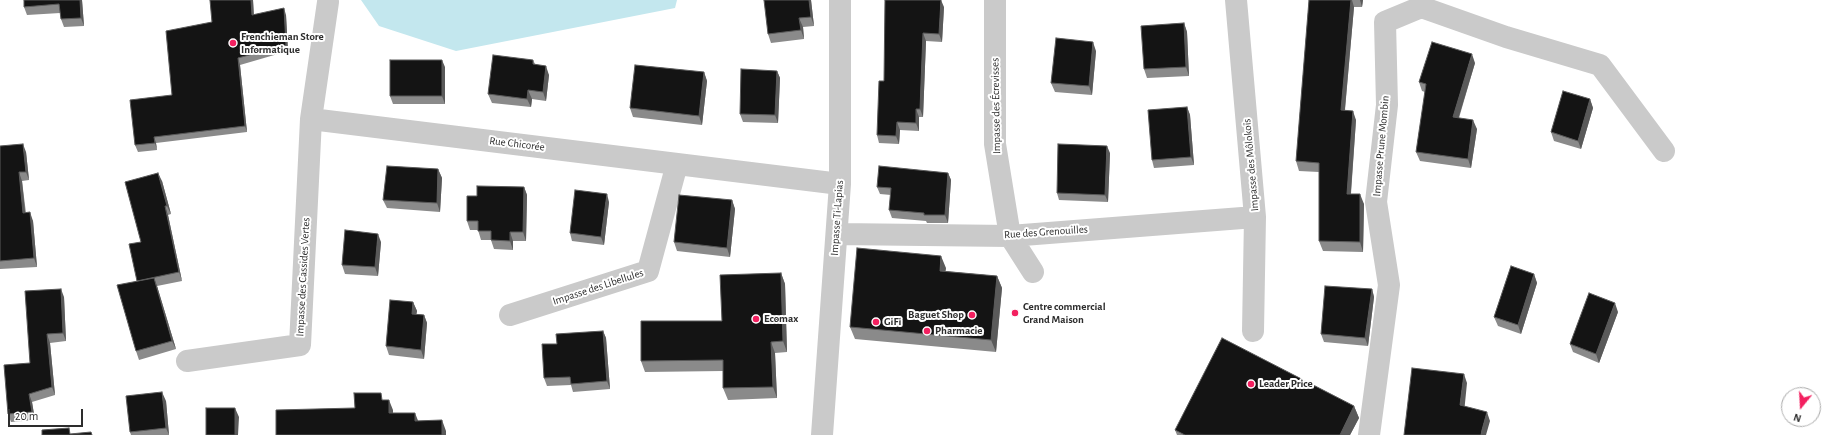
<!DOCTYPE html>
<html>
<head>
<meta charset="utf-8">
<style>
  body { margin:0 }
  #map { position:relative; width:1829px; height:435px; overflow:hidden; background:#fff; font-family:"Alegreya Sans",sans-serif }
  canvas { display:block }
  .north { position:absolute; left:1781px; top:387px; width:40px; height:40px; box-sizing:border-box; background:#fff; border:1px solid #ababab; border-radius:50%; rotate:198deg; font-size:11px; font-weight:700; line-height:16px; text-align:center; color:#2d2d2d }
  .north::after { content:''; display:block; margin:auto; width:14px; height:18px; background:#f32060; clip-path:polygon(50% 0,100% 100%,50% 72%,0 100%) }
  .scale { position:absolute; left:8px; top:409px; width:75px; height:18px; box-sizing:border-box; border:2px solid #2d2d2d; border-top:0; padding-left:5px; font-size:12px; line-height:14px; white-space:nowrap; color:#2d2d2d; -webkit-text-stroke:3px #fff; paint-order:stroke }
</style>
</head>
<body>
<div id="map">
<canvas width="1829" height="435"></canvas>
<div class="north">N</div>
<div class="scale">20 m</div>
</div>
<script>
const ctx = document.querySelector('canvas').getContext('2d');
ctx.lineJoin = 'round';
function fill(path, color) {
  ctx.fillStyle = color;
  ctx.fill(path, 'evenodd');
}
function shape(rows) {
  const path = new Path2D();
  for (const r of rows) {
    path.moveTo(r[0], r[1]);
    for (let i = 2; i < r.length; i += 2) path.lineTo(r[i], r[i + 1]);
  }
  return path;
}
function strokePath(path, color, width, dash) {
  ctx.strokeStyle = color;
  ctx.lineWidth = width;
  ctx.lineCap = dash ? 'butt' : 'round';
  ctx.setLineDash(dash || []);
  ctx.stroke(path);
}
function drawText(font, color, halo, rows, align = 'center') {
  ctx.font = font + ' "Alegreya Sans",sans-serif';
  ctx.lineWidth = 4;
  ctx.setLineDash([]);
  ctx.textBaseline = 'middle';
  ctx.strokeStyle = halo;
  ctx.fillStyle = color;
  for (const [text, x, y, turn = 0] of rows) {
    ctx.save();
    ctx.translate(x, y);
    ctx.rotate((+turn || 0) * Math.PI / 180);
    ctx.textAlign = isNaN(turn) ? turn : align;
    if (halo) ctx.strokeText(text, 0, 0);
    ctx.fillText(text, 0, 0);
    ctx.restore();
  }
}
fill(shape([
  [361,0,677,0,675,8,456,51,379,26]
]), '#c3e7ee');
strokePath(shape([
  [995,0,995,144,1010,236,1033,272],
  [1236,0,1255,217,1253,331],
  [328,2,311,119,840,184],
  [837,234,1010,236,1255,217],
  [510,315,648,271,677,164],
  [187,361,300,345,311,119],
  [822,435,840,184,840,0],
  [1369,435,1389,285,1376,202,1387,105,1385,22,1421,7,1506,37,1600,65,1664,151]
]), '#cacaca', 22);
fill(shape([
  [82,0,84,26,64,27,61,19,60,13,27,15,24,7],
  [210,0,253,0,254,14,286,15,288,51,240,65,247,132,156,143,157,150,138,152,135,145,172,95,212,22],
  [811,0,814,26,803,27,804,39,771,43,768,34],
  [1309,0,1363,0,1362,7,1354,7,1345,110,1356,120,1351,194,1364,204,1363,252,1323,251,1319,241,1319,172,1299,171,1296,161],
  [944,7,942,42,926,41,923,117,919,117,919,131,900,130,899,144,879,143,877,135,884,81],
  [1184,23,1187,32,1189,76,1147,78,1144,69],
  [1096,51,1092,95,1055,92,1051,83],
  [533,60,535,64,549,75,546,101,532,99,531,107,492,103,488,94],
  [1475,63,1459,118,1477,129,1471,168,1420,161,1416,152,1425,92,1422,91,1419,82],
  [445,67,445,104,393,104,390,96],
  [777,71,780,78,778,123,743,122,740,114],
  [704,72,707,81,702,125,633,117,630,108],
  [1590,99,1593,108,1581,149,1554,141,1551,132],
  [1187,107,1190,115,1194,165,1154,168,1152,160],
  [0,146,26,152,29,180,22,181,26,213,33,221,37,267,0,269],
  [1110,153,1108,202,1059,200,1057,193],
  [438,169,442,178,440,212,387,208,383,200],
  [948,173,951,180,948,223,927,223,926,221,892,218,889,210,891,195,880,194,877,187],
  [162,181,171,214,168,215,182,281,157,286,176,349,139,360,136,351,141,242],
  [524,187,527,195,526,241,513,241,513,250,494,249,491,240,481,240,478,230,470,230,467,221,477,196],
  [732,200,735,209,730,257,677,251,674,242],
  [609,202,604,245,572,241,570,233],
  [381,242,378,276,345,274,342,265],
  [946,268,945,271,997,276,1002,288,996,352,855,339,850,327],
  [781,273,785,284,787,352,775,353,777,398,728,400,723,388,723,371,645,372,641,361,722,321],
  [1534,274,1537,283,1521,334,1498,326,1494,317],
  [1372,289,1374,297,1368,346,1324,342,1321,334],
  [64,297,66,341,50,343,55,395,32,402,35,420,11,422,8,414,30,363],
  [413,302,417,311,416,314,424,315,427,323,424,359,389,355,386,346],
  [1618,312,1599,363,1573,352,1570,344],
  [603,331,606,338,610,389,573,392,571,385,547,386,544,378,557,344],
  [166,401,169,435,131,435,130,432],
  [1354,406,1359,418,1350,435,1177,435,1175,430]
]), '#8a8a8a');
fill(shape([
  [80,0,82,0,84,26,81,18],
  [251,0,253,0,254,21,252,15],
  [809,0,811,0,814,26,811,17],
  [941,0,944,7,942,42,939,34],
  [1351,0,1352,0,1354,7,1344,119,1341,110],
  [1360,0,1363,0,1362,7],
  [284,8,286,15,288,51,286,45],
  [799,18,803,27,804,39,801,30],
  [1184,23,1187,32,1189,76,1186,67],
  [923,33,926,41,923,117,920,109],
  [1093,42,1096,51,1092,95,1089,86],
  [1472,54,1475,63,1456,126,1453,117],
  [238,58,240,65,247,132,245,126],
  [442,60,445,67,445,104,442,96],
  [546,66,549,75,546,101,543,92],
  [777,71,780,78,778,123,775,115],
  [704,72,707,81,702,125,699,116],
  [528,90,532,99,531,107,527,99],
  [1590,99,1593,108,1581,149,1578,141],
  [1187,107,1190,115,1194,165,1191,157],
  [916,109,919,117,919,131,916,123],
  [1353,111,1356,120,1350,204,1347,194],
  [1473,120,1477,129,1471,168,1468,159],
  [897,122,900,130,899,144,896,136],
  [154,137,156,143,157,150,155,143],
  [23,144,26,152,29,180,26,172],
  [1107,146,1110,153,1108,202,1105,195],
  [438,169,442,178,440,212,437,203],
  [19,172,22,181,26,221,23,213],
  [158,173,162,181,171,214,167,206],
  [948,173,951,180,948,223,945,215],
  [524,187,527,195,526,241,523,232],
  [607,194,609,202,604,245,601,237],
  [1360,194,1364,204,1363,252,1360,242],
  [732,200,735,209,730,257,727,248],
  [165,206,168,215,182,281,179,272],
  [30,212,33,221,37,267,34,258],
  [510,232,513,241,513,250,510,241],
  [378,234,381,242,378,276,375,267],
  [941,256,946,268,944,283,940,271],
  [781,273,785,284,787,352,783,341],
  [1534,274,1537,283,1521,334,1518,325],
  [997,276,1002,288,996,352,991,340],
  [154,278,157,286,176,349,172,341],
  [61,289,64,297,66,341,63,333],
  [1372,289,1374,297,1368,346,1365,338],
  [413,302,417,311,415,323,412,314],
  [1615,303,1618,312,1599,363,1596,354],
  [424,315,427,323,424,359,421,350],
  [603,331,606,338,610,389,607,381],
  [47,334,50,343,55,395,52,387],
  [771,342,775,353,777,398,773,387],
  [1464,374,1467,383,1464,413,1460,405],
  [162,392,166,401,169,435,166,428],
  [29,394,32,402,35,420,32,412],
  [389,400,393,410,393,423,389,413],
  [1354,406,1359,418,1350,435,1340,435],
  [235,408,239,417,238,435,235,435],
  [1487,412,1490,421,1486,435,1481,435,1482,430],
  [415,413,419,423,415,421],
  [442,420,446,431,446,435,442,435]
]), '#5a5a5a');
const building = shape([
  [24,0,80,0,81,18,61,19,59,4,24,7,24,0],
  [210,0,251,0,252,15,284,8,286,45,238,58,245,126,154,137,155,143,135,145,130,100,172,95,166,31,212,22,210,0],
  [764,0,809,0,811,17,799,18,801,30,768,34,764,0],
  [885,0,941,0,939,34,923,33,920,109,916,109,916,123,897,122,896,136,877,135,879,81,884,81,885,0],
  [1309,0,1351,0,1341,110,1353,111,1347,194,1360,194,1360,242,1319,241,1319,163,1296,161,1309,0],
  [1184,23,1186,67,1144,69,1141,26,1184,23],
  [1056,38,1093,42,1089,86,1051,83,1056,38],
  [1432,42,1472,54,1453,117,1473,120,1468,159,1416,152,1426,84,1419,82,1432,42],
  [493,55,533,60,533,64,546,66,543,92,528,90,527,99,488,94,493,55],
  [390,60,442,60,442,96,390,96,390,60],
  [635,65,704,72,699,116,630,108,635,65],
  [741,69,777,71,775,115,740,114,741,69],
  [1563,91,1590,99,1578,141,1551,132,1563,91],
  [1187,107,1191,157,1152,160,1148,110,1187,107],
  [23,144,26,172,19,172,23,213,30,212,34,258,0,261,0,146,23,144],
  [1058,144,1107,146,1105,195,1057,193,1058,144],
  [387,166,438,169,437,203,383,200,387,166],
  [879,166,948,173,945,215,924,215,924,213,889,210,891,188,877,187,879,166],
  [158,173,167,206,165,206,179,272,137,281,129,244,141,242,125,182,158,173],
  [477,186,524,187,523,232,510,232,510,241,491,240,491,231,478,231,478,221,467,221,467,196,477,196,477,186],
  [575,190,607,194,601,237,570,233,575,190],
  [679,195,732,200,727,248,674,242,679,195],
  [345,230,378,234,375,267,342,265,345,230],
  [857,248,941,256,940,271,997,276,991,340,850,327,857,248],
  [1511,266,1534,274,1518,325,1494,317,1511,266],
  [781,273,783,341,771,342,773,387,723,388,723,360,641,361,641,321,722,321,720,275,781,273],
  [154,278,172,341,136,351,117,285,154,278],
  [1325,286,1372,289,1365,338,1321,334,1325,286],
  [61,289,63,333,47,334,52,387,29,394,32,412,8,414,4,365,30,363,25,291,61,289],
  [1589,293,1615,303,1596,354,1570,344,1589,293],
  [390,300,413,302,412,314,424,315,421,350,386,346,390,300],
  [603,331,607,381,571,384,570,377,544,378,542,344,557,344,556,334,603,331],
  [1222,338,1354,406,1340,435,1185,435,1175,430,1222,338],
  [1412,368,1464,374,1460,405,1487,412,1482,430,1481,435,1404,435,1412,368],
  [162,392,166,428,130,432,126,396,162,392],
  [354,393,381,393,382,400,389,400,389,413,415,413,415,421,442,420,442,435,276,435,276,410,355,408,354,393],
  [206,408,235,408,235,435,206,435,206,408],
  [69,428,70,434,91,432,92,435,42,435,42,430,69,428]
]);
fill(building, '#141414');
strokePath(building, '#5a5a5a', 1);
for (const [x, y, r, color] of [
  [233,43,4,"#f32060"],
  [1015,313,4,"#f32060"],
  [972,315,4,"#f32060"],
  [756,319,4,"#f32060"],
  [876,322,4,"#f32060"],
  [927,331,4,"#f32060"],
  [1251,384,4,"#f32060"]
]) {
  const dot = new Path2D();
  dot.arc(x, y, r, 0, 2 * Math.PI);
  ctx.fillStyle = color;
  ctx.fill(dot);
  strokePath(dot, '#fff', 1.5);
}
drawText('bold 11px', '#2d2d2d', '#fff', [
  ["Frenchieman Store",241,37],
  ["Informatique",241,50],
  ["Centre commercial",1023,307],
  ["Grand Maison",1023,320],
  ["Baguet Shop",964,315,"right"],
  ["Ecomax",764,319],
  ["GiFi",884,322],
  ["Pharmacie",935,331],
  ["Leader Price",1259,384]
], 'left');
drawText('11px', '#2d2d2d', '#fff', [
  ["Impasse des Écrevisses",996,106,-91],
  ["Rue Chicorée",517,144,7],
  ["Impasse Prune Mombin",1381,146,-85],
  ["Impasse des Môlokoïs",1251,165,-95],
  ["Impasse Ti-Lapias",837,218,-86],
  ["Rue des Grenouilles",1046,232,-4],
  ["Impasse des Cassides Vertes",303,277,-87],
  ["Impasse des Libellules",598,287,-18]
]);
</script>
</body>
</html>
